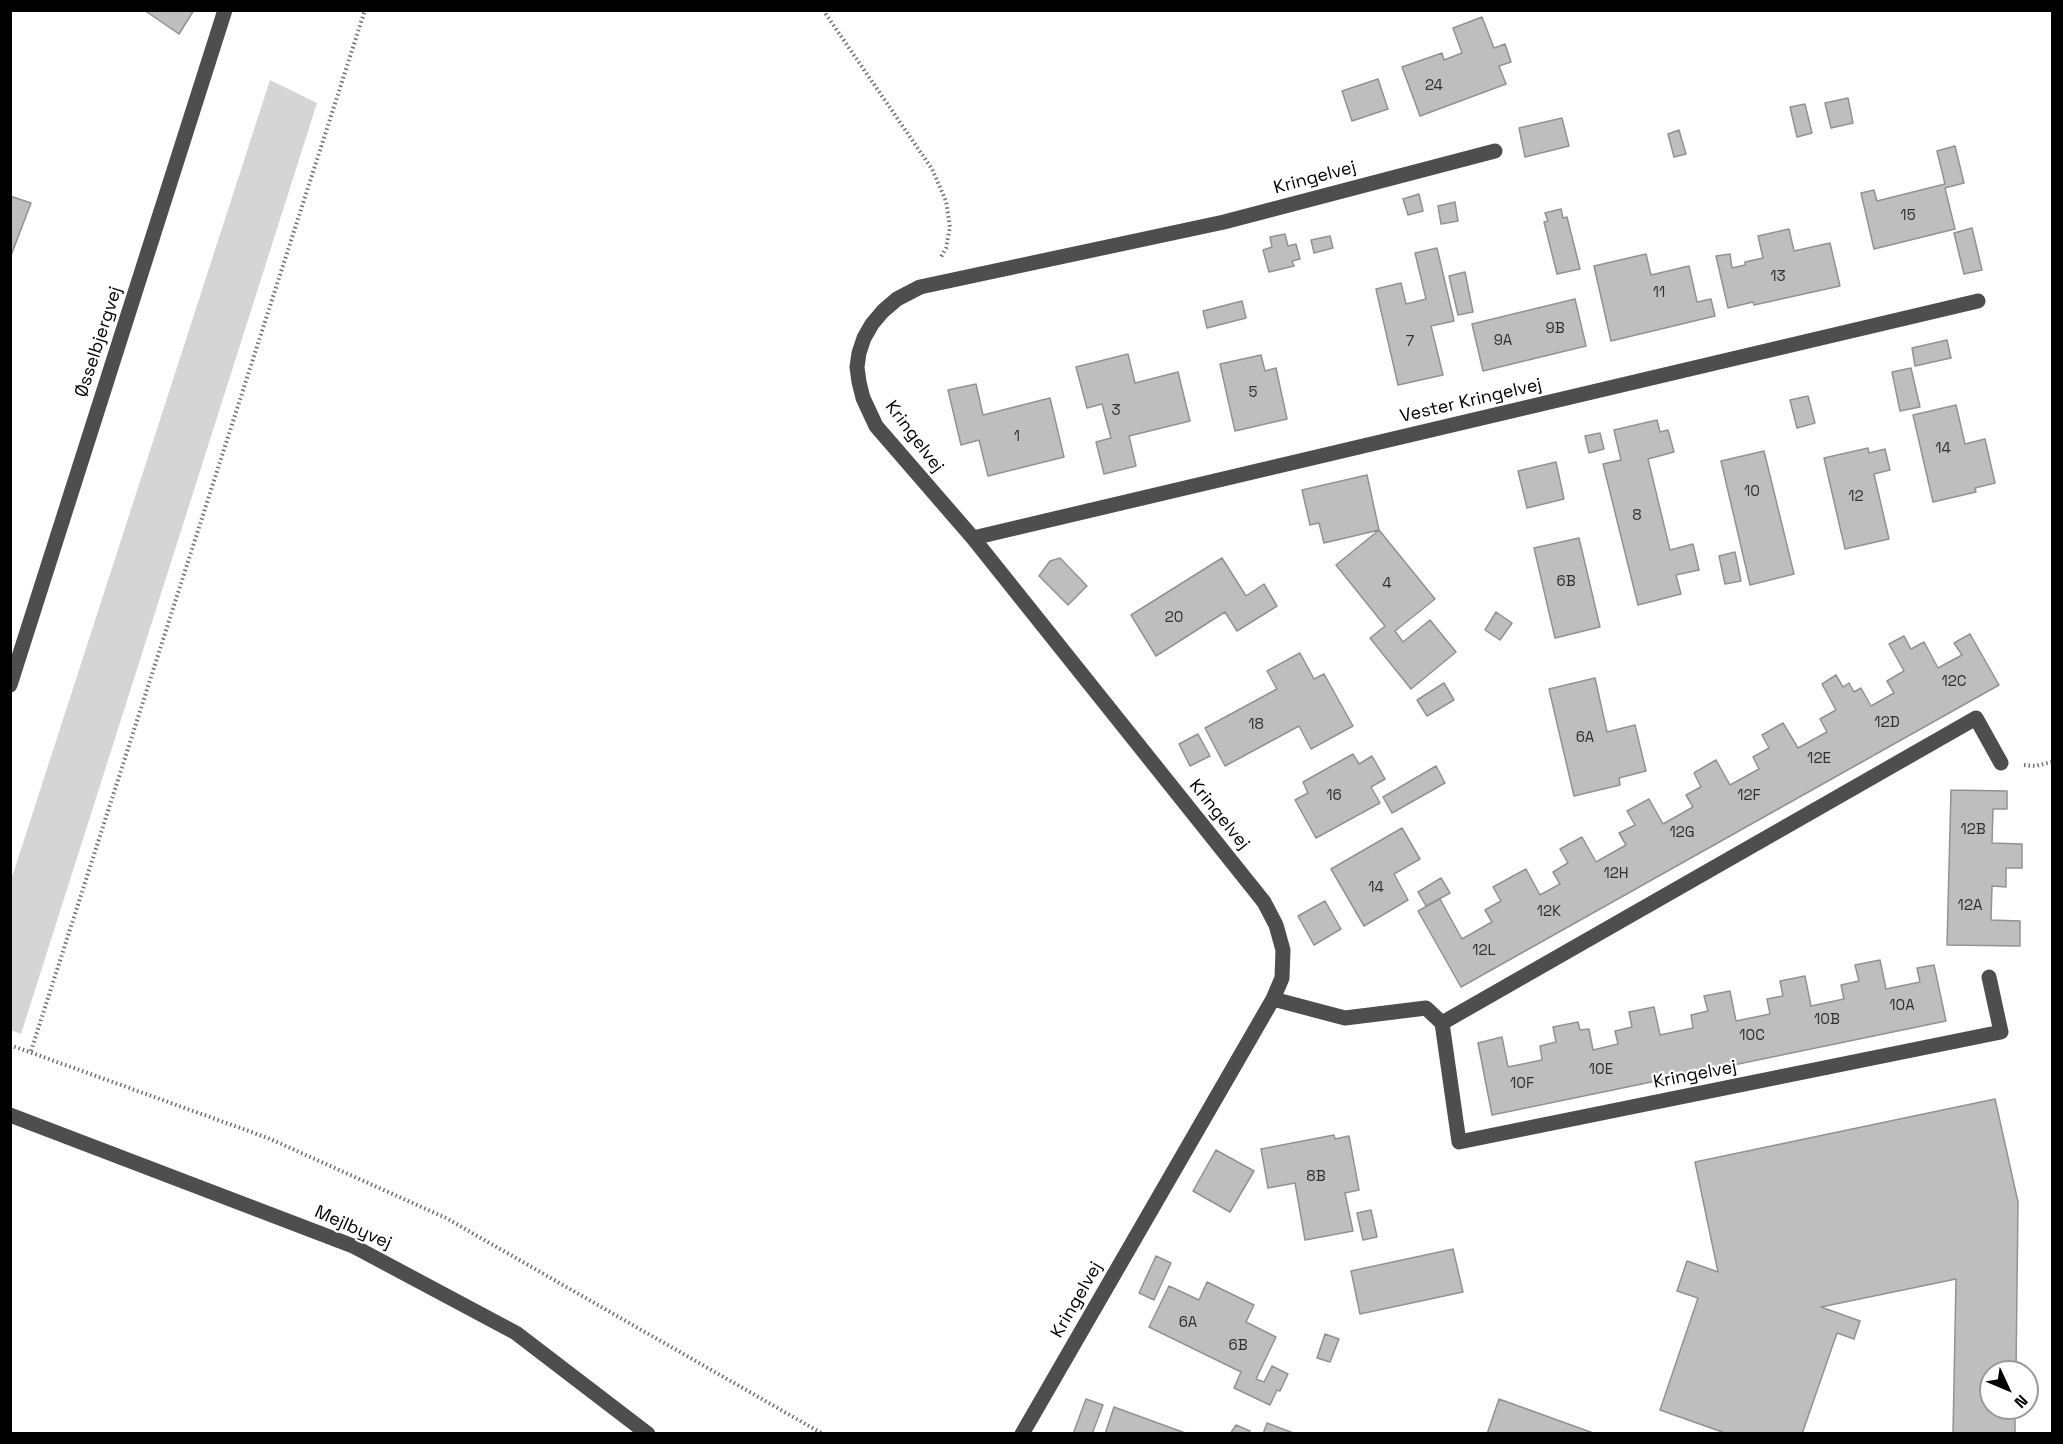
<!DOCTYPE html>
<html>
<head>
<meta charset="utf-8">
<style>
  body { margin:0 }
  #map { position:relative; width:2063px; height:1444px; overflow:hidden; background:#fff; font-family:"Space Grotesk",sans-serif }
  canvas { display:block }
  .frame { position:absolute; inset:0; border:12px solid #000; pointer-events:none }
  .north { position:absolute; left:1979px; top:1360px; width:60px; height:60px; box-sizing:border-box; background:#fff; border:2px solid #999; border-radius:50%; rotate:134deg; font-size:16px; font-weight:700; line-height:24px; text-align:center; color:#000 }
  .north::after { content:''; display:block; margin:auto; width:21px; height:27px; background:#000; clip-path:polygon(50% 0,100% 100%,50% 72%,0 100%) }
</style>
</head>
<body>
<div id="map">
<canvas width="2063" height="1444"></canvas>
<div class="frame"></div>
<div class="north">N</div>
</div>
<script>
const ctx = document.querySelector('canvas').getContext('2d');
ctx.lineJoin = 'round';
function fill(path, color) {
  ctx.fillStyle = color;
  ctx.fill(path, 'evenodd');
}
function shape(rows) {
  const path = new Path2D();
  for (const r of rows) {
    path.moveTo(r[0], r[1]);
    for (let i = 2; i < r.length; i += 2) path.lineTo(r[i], r[i + 1]);
  }
  return path;
}
function strokePath(path, color, width, dash) {
  ctx.strokeStyle = color;
  ctx.lineWidth = width;
  ctx.lineCap = dash ? 'butt' : 'round';
  ctx.setLineDash(dash || []);
  ctx.stroke(path);
}
function drawText(font, color, halo, rows, align = 'center') {
  ctx.font = font + ' "Space Grotesk",sans-serif';
  ctx.lineWidth = 4.5;
  ctx.setLineDash([]);
  ctx.textBaseline = 'middle';
  ctx.strokeStyle = halo;
  ctx.fillStyle = color;
  for (const [text, x, y, turn = 0] of rows) {
    ctx.save();
    ctx.translate(x, y);
    ctx.rotate((+turn || 0) * Math.PI / 180);
    ctx.textAlign = isNaN(turn) ? turn : align;
    if (halo) ctx.strokeText(text, 0, 0);
    ctx.fillText(text, 0, 0);
    ctx.restore();
  }
}
fill(shape([
  [270,80,317,103,21,1034,11,1030,11,880]
]), '#d5d5d5');
const building = shape([
  [144,10,194,10,179,34,144,10],
  [1482,17,1494,48,1505,44,1511,62,1499,66,1506,84,1420,116,1402,67,1442,53,1444,60,1462,53,1453,28,1482,17],
  [1378,79,1388,109,1352,121,1342,91,1378,79],
  [1848,98,1853,123,1831,128,1825,103,1848,98],
  [1805,104,1812,133,1797,137,1790,107,1805,104],
  [1562,118,1569,146,1525,157,1519,128,1562,118],
  [1679,130,1686,154,1674,157,1668,134,1679,130],
  [1955,146,1964,183,1945,188,1955,229,1874,249,1861,193,1874,190,1877,201,1945,184,1937,151,1955,146],
  [1419,194,1423,211,1408,215,1403,199,1419,194],
  [10,196,31,203,10,258,10,196],
  [1455,202,1458,221,1441,224,1438,206,1455,202],
  [1561,209,1563,218,1567,217,1580,269,1557,274,1544,222,1548,221,1545,213,1561,209],
  [1972,228,1982,270,1964,274,1954,233,1972,228],
  [1789,229,1794,251,1830,243,1840,286,1754,305,1753,302,1728,308,1716,256,1730,254,1732,268,1745,265,1745,262,1763,258,1758,236,1789,229],
  [1285,234,1288,246,1296,244,1300,259,1292,261,1294,266,1269,272,1263,250,1272,247,1270,237,1285,234],
  [1330,236,1333,248,1314,253,1311,240,1330,236],
  [1437,248,1454,321,1431,326,1443,375,1398,385,1376,289,1401,283,1406,304,1426,299,1415,253,1437,248],
  [1646,254,1651,275,1689,266,1697,302,1711,299,1715,316,1611,341,1594,266,1646,254],
  [1465,272,1473,312,1458,315,1449,276,1465,272],
  [1575,299,1586,346,1483,371,1472,324,1575,299],
  [1242,301,1246,318,1207,328,1203,311,1242,301],
  [1947,340,1951,358,1915,366,1912,348,1947,340],
  [1128,354,1135,383,1178,372,1190,421,1129,436,1136,466,1104,474,1096,442,1111,438,1102,404,1087,408,1076,367,1128,354],
  [1261,355,1265,371,1276,368,1287,419,1235,431,1220,364,1261,355],
  [1911,368,1920,407,1900,411,1892,372,1911,368],
  [976,384,983,415,1050,398,1064,457,988,476,979,440,961,445,948,390,976,384],
  [1808,396,1815,423,1797,428,1790,400,1808,396],
  [1956,405,1965,444,1985,439,1995,483,1975,488,1976,492,1933,502,1913,415,1956,405],
  [1657,420,1660,432,1668,430,1674,452,1648,459,1670,550,1693,544,1699,570,1676,575,1681,594,1638,605,1603,464,1621,460,1614,430,1657,420],
  [1600,433,1604,449,1589,453,1585,436,1600,433],
  [1868,448,1869,453,1885,449,1890,470,1874,474,1889,539,1845,549,1824,458,1868,448],
  [1764,451,1794,574,1750,585,1721,461,1764,451],
  [1556,462,1564,499,1527,508,1518,471,1556,462],
  [1367,475,1379,530,1324,543,1319,523,1310,525,1302,490,1367,475],
  [1379,530,1435,599,1395,631,1403,642,1430,620,1456,652,1411,689,1370,638,1385,626,1336,565,1379,530],
  [1579,538,1600,627,1555,638,1534,548,1579,538],
  [1735,552,1741,581,1725,584,1719,556,1735,552],
  [1060,558,1087,586,1068,605,1039,576,1050,561,1060,558],
  [1222,558,1246,596,1264,584,1277,606,1237,631,1225,612,1156,656,1131,615,1222,558],
  [1496,612,1512,623,1500,640,1485,630,1496,612],
  [1970,634,1999,685,1461,987,1418,911,1440,899,1462,939,1492,922,1485,910,1501,901,1493,887,1526,869,1540,895,1560,884,1553,872,1568,863,1560,849,1582,837,1596,862,1626,845,1619,833,1635,825,1627,811,1649,799,1663,824,1693,807,1686,795,1701,787,1694,773,1716,760,1730,785,1759,769,1753,757,1769,748,1762,735,1783,723,1798,748,1827,732,1820,719,1836,710,1822,684,1836,675,1843,687,1849,683,1854,692,1861,688,1871,706,1894,693,1887,681,1904,671,1889,644,1904,636,1911,649,1924,642,1938,668,1962,655,1954,643,1970,634],
  [1300,653,1314,679,1324,674,1353,726,1311,749,1299,726,1225,766,1205,728,1277,689,1267,671,1300,653],
  [1595,678,1607,732,1635,725,1646,771,1619,778,1620,785,1574,796,1549,689,1595,678],
  [1444,683,1454,700,1427,716,1417,700,1444,683],
  [1198,734,1210,756,1190,766,1179,744,1198,734],
  [1353,754,1359,764,1372,756,1385,779,1371,787,1380,803,1316,838,1295,800,1308,793,1303,782,1353,754],
  [1436,766,1445,783,1392,813,1383,797,1436,766],
  [1951,790,2007,791,2007,809,1993,809,1992,843,2022,844,2022,868,2006,868,2006,887,1992,886,1991,920,2020,921,2020,946,1947,945,1951,790],
  [1402,828,1420,859,1394,874,1408,900,1364,926,1331,869,1402,828],
  [1441,878,1450,893,1426,906,1418,892,1441,878],
  [1325,901,1341,929,1314,945,1298,916,1325,901],
  [1880,960,1886,989,1920,982,1917,968,1934,965,1946,1021,1492,1115,1478,1043,1502,1037,1508,1067,1542,1060,1540,1046,1556,1042,1553,1027,1578,1022,1580,1030,1589,1029,1593,1050,1618,1044,1615,1031,1632,1027,1629,1012,1654,1007,1660,1035,1693,1028,1691,1015,1708,1011,1704,996,1730,991,1736,1021,1770,1014,1767,999,1783,996,1780,981,1805,976,1811,1006,1844,999,1841,985,1859,981,1855,965,1880,960],
  [1995,1099,2018,1202,2016,1372,1991,1372,1991,1408,2015,1408,2015,1434,1953,1434,1956,1279,1821,1307,1860,1321,1854,1339,1837,1333,1802,1434,1728,1434,1660,1410,1698,1298,1677,1291,1687,1261,1718,1272,1695,1162,1995,1099],
  [1334,1135,1335,1139,1349,1136,1359,1190,1345,1193,1353,1231,1305,1240,1295,1183,1268,1188,1261,1149,1334,1135],
  [1216,1150,1254,1171,1230,1212,1193,1191,1216,1150],
  [1371,1210,1377,1237,1363,1240,1357,1213,1371,1210],
  [1453,1249,1463,1292,1360,1314,1351,1271,1453,1249],
  [1156,1256,1171,1263,1154,1300,1139,1293,1156,1256],
  [1207,1282,1254,1305,1246,1322,1276,1337,1256,1379,1264,1382,1272,1366,1288,1374,1280,1391,1277,1390,1270,1405,1234,1388,1241,1372,1149,1327,1169,1286,1199,1300,1207,1282],
  [1325,1334,1339,1339,1330,1362,1317,1358,1325,1334],
  [1086,1399,1103,1405,1092,1434,1073,1434,1086,1399],
  [1499,1399,1596,1434,1487,1434,1499,1399],
  [1114,1407,1188,1434,1105,1434,1114,1407],
  [1267,1423,1296,1434,1263,1434,1267,1423],
  [1236,1425,1250,1431,1249,1434,1230,1434,1236,1425]
]);
fill(building, '#bebebe');
strokePath(building, '#929292', 1.5);
strokePath(shape([
  [823,10,932,169,946,201,950,227,946,248,941,257],
  [2024,765,2035,766,2052,762],
  [10,1045,268,1138,446,1218,823,1434],
  [31,1051,365,10]
]), '#707070', 4, [1.5, 3]);
strokePath(shape([
  [973,538,1978,301],
  [10,685,225,10],
  [1989,977,2001,1032,1459,1142,1442,1023,1976,718,2001,763],
  [1273,999,1345,1018,1426,1008,1442,1023],
  [10,1115,353,1246,516,1333,648,1434],
  [1022,1434,1273,999,1282,978,1283,950,1276,925,1264,902,973,538,876,426,863,398,859,382,857,367,859,353,864,338,872,324,883,311,897,299,920,287,1224,222,1495,151]
]), '#4e4e4e', 15);
drawText('15px', '#303030', null, [
  ["24",1434,86],
  ["15",1908,216],
  ["13",1778,277],
  ["11",1659,293],
  ["9B",1555,329],
  ["9A",1503,341],
  ["7",1410,342],
  ["5",1253,393],
  ["3",1116,411],
  ["1",1017,437],
  ["14",1943,449],
  ["10",1752,492],
  ["12",1856,497],
  ["8",1637,516],
  ["6B",1566,582],
  ["4",1387,584],
  ["20",1174,618],
  ["12C",1954,682],
  ["12D",1887,723],
  ["18",1256,725],
  ["6A",1585,738],
  ["12E",1819,759],
  ["16",1334,796],
  ["12F",1749,796],
  ["12B",1973,830],
  ["12G",1682,833],
  ["12H",1616,874],
  ["14",1376,888],
  ["12A",1970,906],
  ["12K",1549,912],
  ["12L",1484,951],
  ["10A",1902,1006],
  ["10B",1827,1020],
  ["10C",1752,1036],
  ["10E",1601,1070],
  ["10F",1522,1084],
  ["8B",1316,1177],
  ["6A",1188,1323],
  ["6B",1238,1346]
]);
drawText('18px', '#000', '#fff', [
  ["Kringelvej",1315,178,-15],
  ["Øsselbjergvej",99,342,-72],
  ["Vester Kringelvej",1471,401,-13],
  ["Kringelvej",914,437,53],
  ["Kringelvej",1219,815,51],
  ["Kringelvej",1695,1075,-11],
  ["Mejlbyvej",353,1228,24],
  ["Kringelvej",1077,1300,-60]
]);
</script>
</body>
</html>
